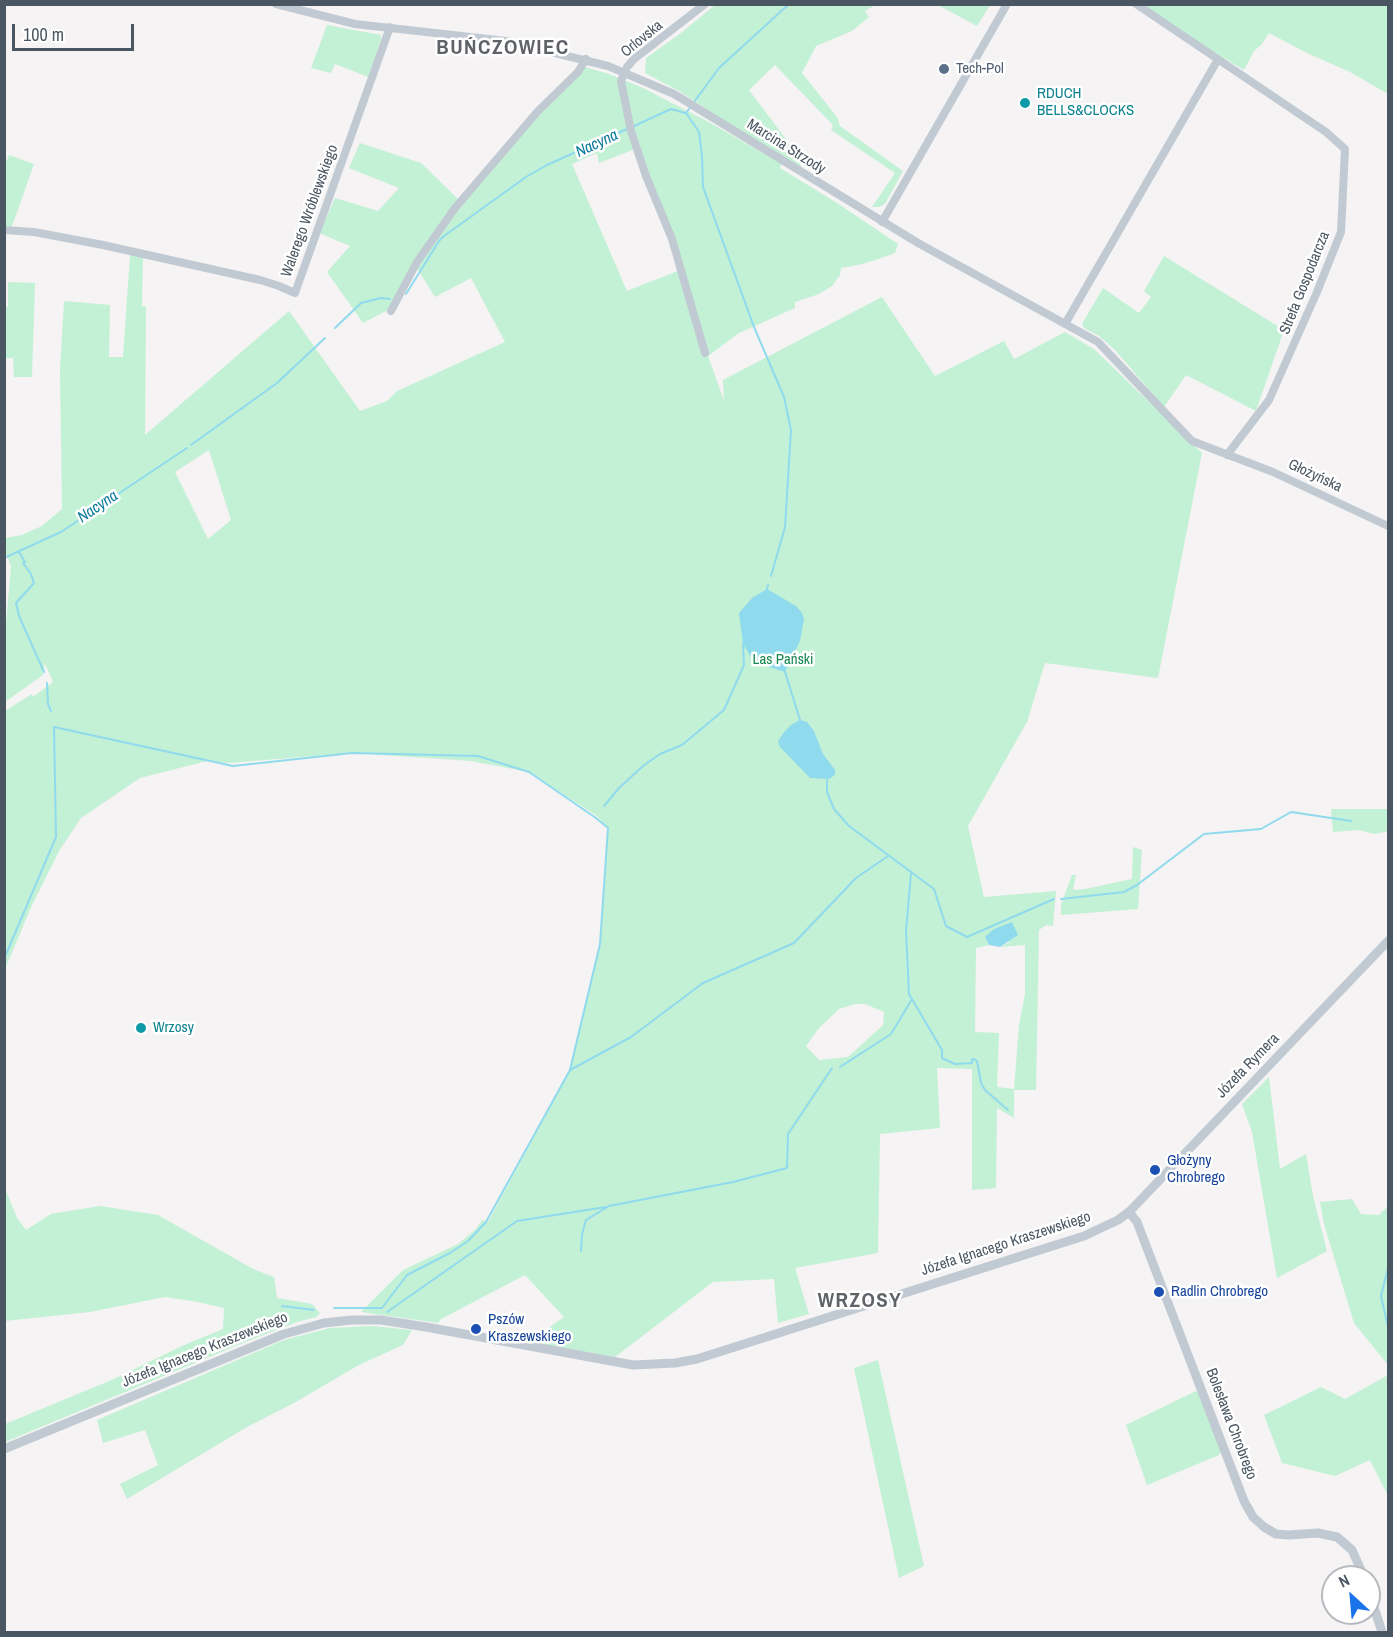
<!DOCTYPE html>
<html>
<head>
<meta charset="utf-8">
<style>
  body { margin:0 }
  #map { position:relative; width:1393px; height:1637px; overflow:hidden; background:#f5f3f3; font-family:"Archivo Narrow",sans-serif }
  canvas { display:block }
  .frame { position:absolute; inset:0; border:6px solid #4a5661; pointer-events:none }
  .north { position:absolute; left:1321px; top:1565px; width:60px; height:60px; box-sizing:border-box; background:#fff; border:2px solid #b7bbc0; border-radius:50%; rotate:334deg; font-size:16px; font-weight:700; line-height:24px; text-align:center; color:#4a5661 }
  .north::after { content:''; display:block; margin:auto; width:21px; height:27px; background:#1a73e8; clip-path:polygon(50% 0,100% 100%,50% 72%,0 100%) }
  .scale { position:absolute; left:12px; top:24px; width:122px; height:27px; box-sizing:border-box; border:3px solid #4a5661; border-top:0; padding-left:8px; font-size:18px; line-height:21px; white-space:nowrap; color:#4a5661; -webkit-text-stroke:4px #fff; paint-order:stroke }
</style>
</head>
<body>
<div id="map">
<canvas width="1393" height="1637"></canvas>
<div class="frame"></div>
<div class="north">N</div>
<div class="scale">100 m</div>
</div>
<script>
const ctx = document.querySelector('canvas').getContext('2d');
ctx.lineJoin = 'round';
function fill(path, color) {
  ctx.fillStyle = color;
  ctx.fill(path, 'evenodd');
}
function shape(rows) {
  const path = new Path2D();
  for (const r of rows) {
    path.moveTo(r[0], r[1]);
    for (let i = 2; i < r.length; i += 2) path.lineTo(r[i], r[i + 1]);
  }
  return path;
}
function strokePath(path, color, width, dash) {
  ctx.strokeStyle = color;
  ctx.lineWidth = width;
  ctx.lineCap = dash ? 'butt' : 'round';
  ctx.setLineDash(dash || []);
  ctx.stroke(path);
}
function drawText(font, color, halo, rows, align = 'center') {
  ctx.font = font + ' "Archivo Narrow",sans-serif';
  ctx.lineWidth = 5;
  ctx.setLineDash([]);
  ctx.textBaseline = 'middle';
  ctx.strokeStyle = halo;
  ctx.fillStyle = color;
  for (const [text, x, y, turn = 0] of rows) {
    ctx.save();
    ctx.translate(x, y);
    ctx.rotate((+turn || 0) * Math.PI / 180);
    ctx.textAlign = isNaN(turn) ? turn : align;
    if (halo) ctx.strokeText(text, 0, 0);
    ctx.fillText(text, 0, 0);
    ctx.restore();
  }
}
fill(shape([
  [715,5,875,5,865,11,869,17,852,31,816,46,802,73,837,117,840,126,903,171,885,204,879,207,872,207,895,173,831,130,833,125,775,65,749,90,798,155,802,172,679,91,645,73,646,58,681,33],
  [938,5,990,5,977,26],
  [1144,5,1388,5,1388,94,1350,72,1307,53,1269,33,1262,44,1254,51,1244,70,1200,44],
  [327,25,381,35,381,39,368,77,335,64,331,73,311,68],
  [585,67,609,74,641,87,707,121,782,164,780,168,837,203,898,244,895,253,887,256,863,264,841,268,840,275,832,286,819,294,795,302,795,308,739,333,708,356,724,401,723,380,882,297,935,376,1004,341,1014,359,1065,332,1094,349,1202,453,1158,678,1045,663,1027,722,968,826,984,897,1056,891,1053,926,1046,925,1039,930,1036,1090,1014,1090,1014,1118,997,1108,996,1188,972,1190,972,1069,937,1068,940,1128,880,1134,878,1253,795,1268,809,1314,778,1323,774,1279,713,1282,615,1357,528,1342,564,1317,525,1275,441,1319,438,1323,361,1312,403,1270,458,1244,476,1229,482,1220,488,1222,570,1070,600,944,608,828,597,816,529,772,471,761,352,753,228,763,207,761,140,778,81,818,59,851,32,905,5,969,5,711,32,694,33,697,53,682,45,663,43,675,5,702,4,647,11,566,5,551,5,538,22,535,42,526,62,509,60,370,64,301,110,305,109,357,123,357,130,255,143,257,142,306,146,307,145,435,289,311,360,411,387,401,397,391,505,342,471,278,435,297,413,262,388,310,363,323,327,272,350,246,319,233,335,198,378,211,399,188,349,168,360,143,421,163,458,199,544,109,573,82],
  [640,147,680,270,627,291,572,164,597,153,599,163],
  [209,450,231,520,208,539,175,472],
  [985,937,1010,942,1000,947,1025,945,1025,994,1019,1025,1014,1089,997,1087,999,1033,975,1032,976,948,989,945],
  [855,1004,865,1004,884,1012,883,1025,848,1057,819,1060,806,1046,819,1028,839,1009],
  [9,155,34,164,15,218,11,228,5,228,4,167],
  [1164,256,1284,330,1256,411,1186,375,1164,407,1115,350,1099,336,1084,328,1082,324,1103,288,1139,313,1151,297,1144,291],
  [8,282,35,283,32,377,14,377,13,358,5,358,4,307,8,307],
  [1331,809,1388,809,1388,831,1375,834,1359,830,1333,832],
  [1133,847,1142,850,1138,909,1061,915,1061,904,1072,875,1076,875,1073,890,1085,889,1132,879],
  [1269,1077,1280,1169,1306,1154,1313,1196,1327,1251,1277,1278,1252,1132,1242,1104],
  [4,1186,17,1218,26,1230,51,1214,100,1206,158,1215,253,1269,274,1277,277,1298,312,1304,320,1313,316,1317,297,1322,243,1343,5,1442,5,1424,114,1379,182,1346,223,1329,224,1308,198,1302,165,1297,90,1312,5,1321],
  [1352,1199,1361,1214,1379,1215,1388,1206,1388,1365,1354,1323,1324,1224,1320,1202],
  [373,1326,412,1330,403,1345,359,1365,294,1403,247,1427,127,1499,120,1484,158,1465,145,1430,103,1443,97,1420,284,1340,330,1328],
  [878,1360,924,1566,899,1578,854,1368],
  [1388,1375,1388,1496,1370,1460,1335,1476,1282,1463,1264,1415,1321,1387,1345,1399],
  [1196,1391,1199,1393,1221,1451,1219,1455,1147,1485,1126,1425]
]), '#c3f1d5');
fill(shape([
  [767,589,796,606,802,613,804,619,800,641,785,672,754,662,743,644,739,613,752,598],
  [800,720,807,722,814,731,823,754,835,770,835,775,829,779,810,778,780,747,778,741,785,731,791,725],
  [1012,922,1018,935,1000,947,989,945,985,937,994,929]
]), '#90daee');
strokePath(shape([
  [686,113,699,132,702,156,703,187,754,327,784,397,791,430,785,527,771,576],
  [686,113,719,68,789,4],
  [632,127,671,109,685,113],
  [406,294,439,241,444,236,526,177,547,165,627,129],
  [335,328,361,303,381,298,390,299],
  [191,445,277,383,325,338],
  [19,552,25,562,23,563,31,574,34,583,16,603,19,616,44,672],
  [4,558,61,532,187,448],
  [767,589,768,585],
  [785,672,800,720],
  [47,683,48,704,51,711],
  [827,780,827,792,834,809,849,826,934,889,946,926,967,937,1054,899],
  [604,806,619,788,643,766,660,754,682,745,724,710,744,665,743,644],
  [911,874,906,931,909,994,942,1050,942,1058,955,1064,972,1063,972,1059,974,1059,977,1061,981,1083,985,1090,1008,1110],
  [1061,899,1124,892,1137,885,1204,834,1261,829,1291,812,1351,821],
  [4,959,56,837,54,727,233,766,352,753,478,756,529,772,596,818,608,828,600,944,570,1070,486,1222,468,1241,450,1253,407,1275,382,1308,334,1308],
  [840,1067,891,1034,912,999],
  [570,1070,631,1037,703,983,794,943,856,878,888,856],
  [581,1251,582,1234,586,1220,609,1206,733,1182,787,1168,788,1134,832,1068],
  [1388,1268,1381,1296,1388,1327],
  [282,1306,314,1310],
  [387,1312,517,1221,606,1207]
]), '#90daee', 2);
strokePath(shape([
  [276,4,355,24,506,41,608,66,674,94,918,243,1098,342,1192,441,1273,472,1388,526],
  [1136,4,1326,132,1345,149,1341,232,1317,292,1269,400,1227,455],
  [882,222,1007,4],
  [4,230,34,232,103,245,260,280,279,286,295,293,390,27],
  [391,311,417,262,455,208,538,111,578,72,586,59],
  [1065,324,1217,61],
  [705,353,672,239,646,176,631,131,621,81,627,67,634,59,705,4]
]), '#c1cad2', 8);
strokePath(shape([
  [1129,1212,1137,1222,1244,1501,1253,1517,1264,1527,1276,1534,1289,1535,1318,1533,1337,1537,1352,1550,1364,1577],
  [4,1449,284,1334,324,1323,352,1320,381,1320,426,1327,633,1365,675,1363,697,1359,1084,1236,1118,1220,1129,1212,1388,941],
  [1369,1592,1382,1632]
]), '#c1cad2', 9);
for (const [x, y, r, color] of [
  [944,69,6,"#5c6f8a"],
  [1025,103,6,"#0f9aa8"],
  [141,1028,6,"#0f9aa8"],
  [1155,1170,6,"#1a4fb4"],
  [1159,1292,6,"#1a4fb4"],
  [476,1329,6,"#1a4fb4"]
]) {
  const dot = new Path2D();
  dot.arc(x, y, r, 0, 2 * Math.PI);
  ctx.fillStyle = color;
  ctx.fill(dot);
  strokePath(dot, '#fff', 2);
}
drawText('15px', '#4a5661', '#fff', [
  ["Orlovska",642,39,-39],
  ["Marcina Strzody",786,147,32],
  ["Walerego Wróblewskiego",310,211,-70],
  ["Strefa Gospodarcza",1305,283,-68],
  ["Głożyńska",1315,476,25],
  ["Józefa Rymera",1248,1066,-46],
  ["Józefa Ignacego Kraszewskiego",1006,1244,-18],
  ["Józefa Ignacego Kraszewskiego",205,1350,-22],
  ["Bolesława Chrobrego",1231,1424,69]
]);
drawText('15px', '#4e5e75', '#fff', [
  ["Tech-Pol",956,69]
], 'left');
drawText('15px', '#0d838f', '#fff', [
  ["RDUCH",1037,94],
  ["BELLS&CLOCKS",1037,111],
  ["Wrzosy",153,1028]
], 'left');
drawText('15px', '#17864f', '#fff', [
  ["Las Pański",783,660]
]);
drawText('15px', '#164399', '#fff', [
  ["Głożyny",1167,1161],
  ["Chrobrego",1167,1178],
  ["Radlin Chrobrego",1171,1292],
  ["Pszów",488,1320],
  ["Kraszewskiego",488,1337]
], 'left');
drawText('italic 16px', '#0c7c9b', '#fff', [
  ["Nacyna",597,144,-25],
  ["Nacyna",98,507,-34]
]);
ctx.letterSpacing = '1.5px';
drawText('bold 21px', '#5f6368', '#fff', [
  ["BUŃCZOWIEC",503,48],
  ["WRZOSY",860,1301]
]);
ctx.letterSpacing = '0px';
</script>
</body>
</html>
